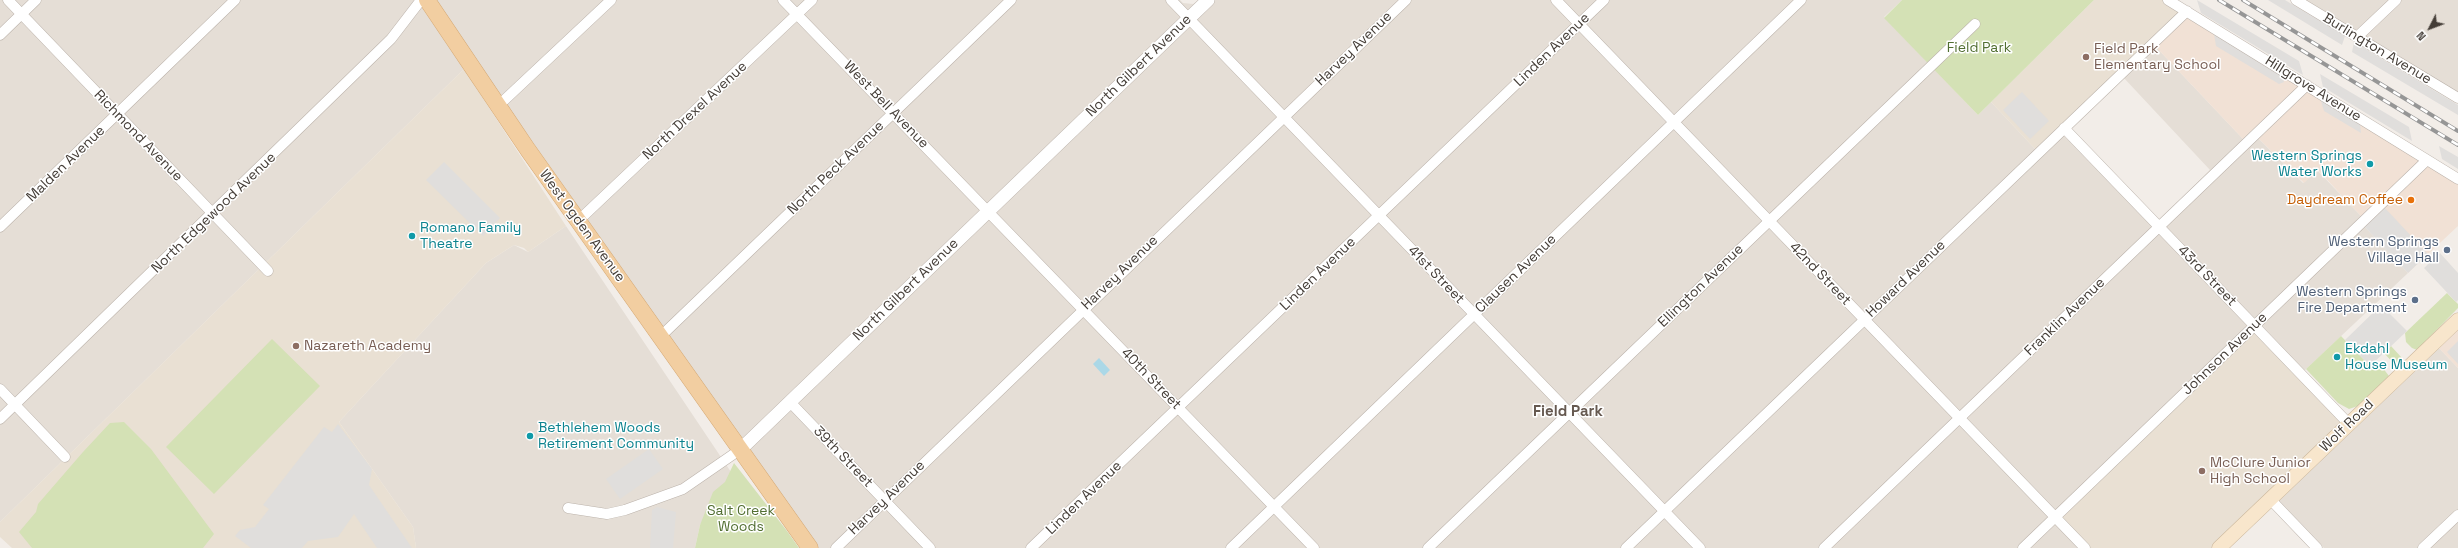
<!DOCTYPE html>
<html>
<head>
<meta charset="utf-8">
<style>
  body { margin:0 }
  #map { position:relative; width:2458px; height:548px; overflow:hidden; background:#f2ede8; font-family:"Space Grotesk",sans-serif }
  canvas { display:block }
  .north { position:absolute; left:2410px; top:8px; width:40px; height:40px; -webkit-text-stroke:3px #fff; paint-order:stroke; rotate:228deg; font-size:11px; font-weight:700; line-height:16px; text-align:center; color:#443d37 }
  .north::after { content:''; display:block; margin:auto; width:14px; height:18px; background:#443d37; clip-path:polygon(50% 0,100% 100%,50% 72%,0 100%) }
</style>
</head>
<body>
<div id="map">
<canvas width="2458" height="548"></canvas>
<div class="north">N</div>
</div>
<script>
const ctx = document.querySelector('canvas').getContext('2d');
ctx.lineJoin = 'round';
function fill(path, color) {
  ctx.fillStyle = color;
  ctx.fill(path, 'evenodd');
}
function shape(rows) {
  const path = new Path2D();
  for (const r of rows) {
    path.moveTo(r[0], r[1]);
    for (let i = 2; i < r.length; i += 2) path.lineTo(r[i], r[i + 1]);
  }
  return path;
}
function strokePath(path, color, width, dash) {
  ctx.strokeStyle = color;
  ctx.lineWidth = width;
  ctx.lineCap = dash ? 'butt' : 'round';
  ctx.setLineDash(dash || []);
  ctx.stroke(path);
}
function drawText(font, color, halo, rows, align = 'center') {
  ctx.font = font + ' "Space Grotesk",sans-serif';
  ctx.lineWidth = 3;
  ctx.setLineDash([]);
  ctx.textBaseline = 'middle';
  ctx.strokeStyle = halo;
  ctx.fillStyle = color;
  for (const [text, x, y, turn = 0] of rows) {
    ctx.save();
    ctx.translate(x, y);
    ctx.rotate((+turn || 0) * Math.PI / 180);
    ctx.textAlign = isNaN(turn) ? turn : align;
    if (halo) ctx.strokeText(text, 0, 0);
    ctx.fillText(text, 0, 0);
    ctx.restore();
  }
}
fill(shape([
  [0,0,417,0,464,69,0,522],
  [433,0,1180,0,1183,3,1193,4,1196,2,742,440],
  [1214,0,1902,0,1884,17,1978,115,1991,102,2037,151,2058,130,2153,227,2210,170,2123,77,2155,46,2243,139,2251,131,2303,183,2317,170,2361,216,2364,226,2408,273,2304,371,2255,318,2049,518,2078,548,817,548,748,447],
  [2306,0,2458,0,2458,94],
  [566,226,733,475,700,525,695,548,416,548,413,527,339,422,486,263,514,245,528,252],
  [2436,345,2458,368,2458,548,2324,548,2277,499]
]), '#e5ded6');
fill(shape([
  [2186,17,2420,160,2361,216,2318,170,2304,183,2251,131,2243,139,2155,46],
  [2428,164,2458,183,2458,226,2408,273,2384,207],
  [2458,324,2458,368,2436,345]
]), '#f1e1d5');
fill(shape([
  [2094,0,2163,0,2183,12,2037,151,1991,102],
  [464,69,566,226,528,252,524,248,514,245,486,263,339,422,413,527,416,548,12,548,0,537,0,522],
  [2255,329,2345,424,2215,548,2087,548,2058,518]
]), '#e9e0d3');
fill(shape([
  [1902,0,2094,0,1978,115,1884,18],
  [2447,293,2458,304,2458,308,2417,350,2412,348,2406,342,2405,333],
  [2341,336,2370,366,2375,361,2379,363,2389,376,2358,406,2349,409,2338,403,2306,369],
  [272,339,320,386,214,494,166,447],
  [2391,346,2402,358,2403,363,2399,367,2395,365,2384,353],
  [124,422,151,449,214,534,203,548,32,548,19,532,36,512,38,504,83,452,110,423],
  [734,463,787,531,799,548,695,548,700,525,713,492,725,482]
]), '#d4e1b5');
fill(shape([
  [2197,0,2299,61,2303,75,2201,13],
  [2268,0,2285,0,2345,36,2342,45],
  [2214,34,2282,75,2284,82,2279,84,2216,46],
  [2354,42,2458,105,2458,115,2352,52],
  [2320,74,2409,127,2412,141,2323,87],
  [2022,92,2049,121,2030,139,2003,110],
  [2320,98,2360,123,2361,133,2324,111],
  [2439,146,2458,157,2458,169,2442,159],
  [444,162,500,218,483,236,426,180],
  [2384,207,2428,254,2408,273,2364,226],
  [2440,253,2458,273,2458,300,2456,302,2424,268],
  [2381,305,2407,331,2370,366,2345,340],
  [2458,341,2458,364,2447,352],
  [338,424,372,469,369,485,412,548,377,548,354,514,338,537,308,541,302,548,251,548,235,536,240,530,255,527,269,509,263,505,324,427,332,432],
  [649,449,663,469,620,499,606,479],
  [657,507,676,512,673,548,650,548,652,510]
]), '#e0dedc');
fill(shape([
  [1099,358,1110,370,1104,376,1093,364]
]), '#abd8e7');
const minor = shape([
  [8,0,268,271],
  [783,0,1314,548],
  [1171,0,1700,548],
  [1556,0,2085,548],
  [2168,0,2458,179],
  [2296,0,2458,98],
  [0,35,36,0],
  [2357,37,2396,0],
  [498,106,611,0],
  [2064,128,2349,424],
  [578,221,812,0],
  [0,227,235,0],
  [661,336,1011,0],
  [0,389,65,457],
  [790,402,930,548],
  [0,419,391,39,421,0],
  [2271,500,2317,548],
  [568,508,607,514,625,510,683,489,741,449],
  [836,548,1406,0],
  [1031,548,1604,0],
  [1231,548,1801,0],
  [1428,548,1975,24],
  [1626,548,2187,11],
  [1824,548,2307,85],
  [2023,548,2427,160],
  [2423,548,2458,515]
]);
const tertiary = shape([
  [741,449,1208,0]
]);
const secondary = shape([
  [2219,548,2458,320]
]);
const primary = shape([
  [427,0,528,150,810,548]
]);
strokePath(minor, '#bcb3ab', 11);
strokePath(tertiary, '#bcb3ab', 14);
strokePath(secondary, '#ccb89d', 15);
strokePath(primary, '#d5a873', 17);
strokePath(minor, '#fff', 10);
strokePath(tertiary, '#fff', 13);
strokePath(secondary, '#f8e6cc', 14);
strokePath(primary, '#f2cea1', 16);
const rail = shape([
  [2219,0,2458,145],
  [2243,0,2458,131]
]);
strokePath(rail, '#969696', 4);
strokePath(rail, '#fff', 2.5, [8]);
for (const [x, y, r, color] of [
  [2086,57,4,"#8d6e63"],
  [2370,164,4,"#0f9aa8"],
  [2411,200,4,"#e8710a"],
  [412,236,4,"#0f9aa8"],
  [2447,250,4,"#5c6f8a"],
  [2415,300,4,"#5c6f8a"],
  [296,346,4,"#8d6e63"],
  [2337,357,4,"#0f9aa8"],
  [530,436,4,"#0f9aa8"],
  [2202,471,4,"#8d6e63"]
]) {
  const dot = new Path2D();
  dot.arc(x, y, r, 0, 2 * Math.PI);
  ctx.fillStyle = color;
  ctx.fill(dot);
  strokePath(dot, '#fff', 1.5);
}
drawText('14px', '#526f32', '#fff', [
  ["Field Park",1979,48],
  ["Salt Creek",741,511],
  ["Woods",741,527]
]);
drawText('14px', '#443d37', '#fff', [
  ["Harvey Avenue",1354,49,-44],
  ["Burlington Avenue",2377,49,31],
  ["Linden Avenue",1552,50,-44],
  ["North Gilbert Avenue",1139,66,-44],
  ["Hillgrove Avenue",2313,89,32],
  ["West Bell Avenue",886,105,46],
  ["North Drexel Avenue",695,111,-43],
  ["Richmond Avenue",138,136,46],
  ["Malden Avenue",66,164,-44],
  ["North Peck Avenue",836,168,-44],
  ["North Edgewood Avenue",214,213,-44],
  ["West Ogden Avenue",582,226,54],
  ["Harvey Avenue",1120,273,-44],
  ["Linden Avenue",1318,274,-44],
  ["Clausen Avenue",1516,274,-44],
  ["42nd Street",1820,274,46],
  ["41st Street",1436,275,46],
  ["43rd Street",2207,276,46],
  ["Howard Avenue",1906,279,-44],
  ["Ellington Avenue",1701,286,-44],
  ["North Gilbert Avenue",906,290,-44],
  ["Franklin Avenue",2065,317,-44],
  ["Johnson Avenue",2225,354,-44],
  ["40th Street",1151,379,46],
  ["Wolf Road",2347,426,-44],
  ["39th Street",843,457,46],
  ["Harvey Avenue",887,498,-44],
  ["Linden Avenue",1084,498,-44]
]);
drawText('14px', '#785e54', '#fff', [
  ["Field Park",2094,49],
  ["Elementary School",2094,65],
  ["Nazareth Academy",304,346],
  ["McClure Junior",2210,463],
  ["High School",2210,479]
], 'left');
drawText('14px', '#0d838f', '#fff', [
  ["Western Springs",2362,156,"right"],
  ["Water Works",2362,172,"right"],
  ["Romano Family",420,228],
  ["Theatre",420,244],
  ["Ekdahl",2345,349],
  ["House Museum",2345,365],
  ["Bethlehem Woods",538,428],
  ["Retirement Community",538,444]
], 'left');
drawText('14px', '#c56008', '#fff', [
  ["Daydream Coffee",2403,200]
], 'right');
drawText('14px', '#4e5e75', '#fff', [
  ["Western Springs",2439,242],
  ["Village Hall",2439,258],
  ["Western Springs",2407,292],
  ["Fire Department",2407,308]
], 'right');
drawText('bold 15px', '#665950', '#fff', [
  ["Field Park",1568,412]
]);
</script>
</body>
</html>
